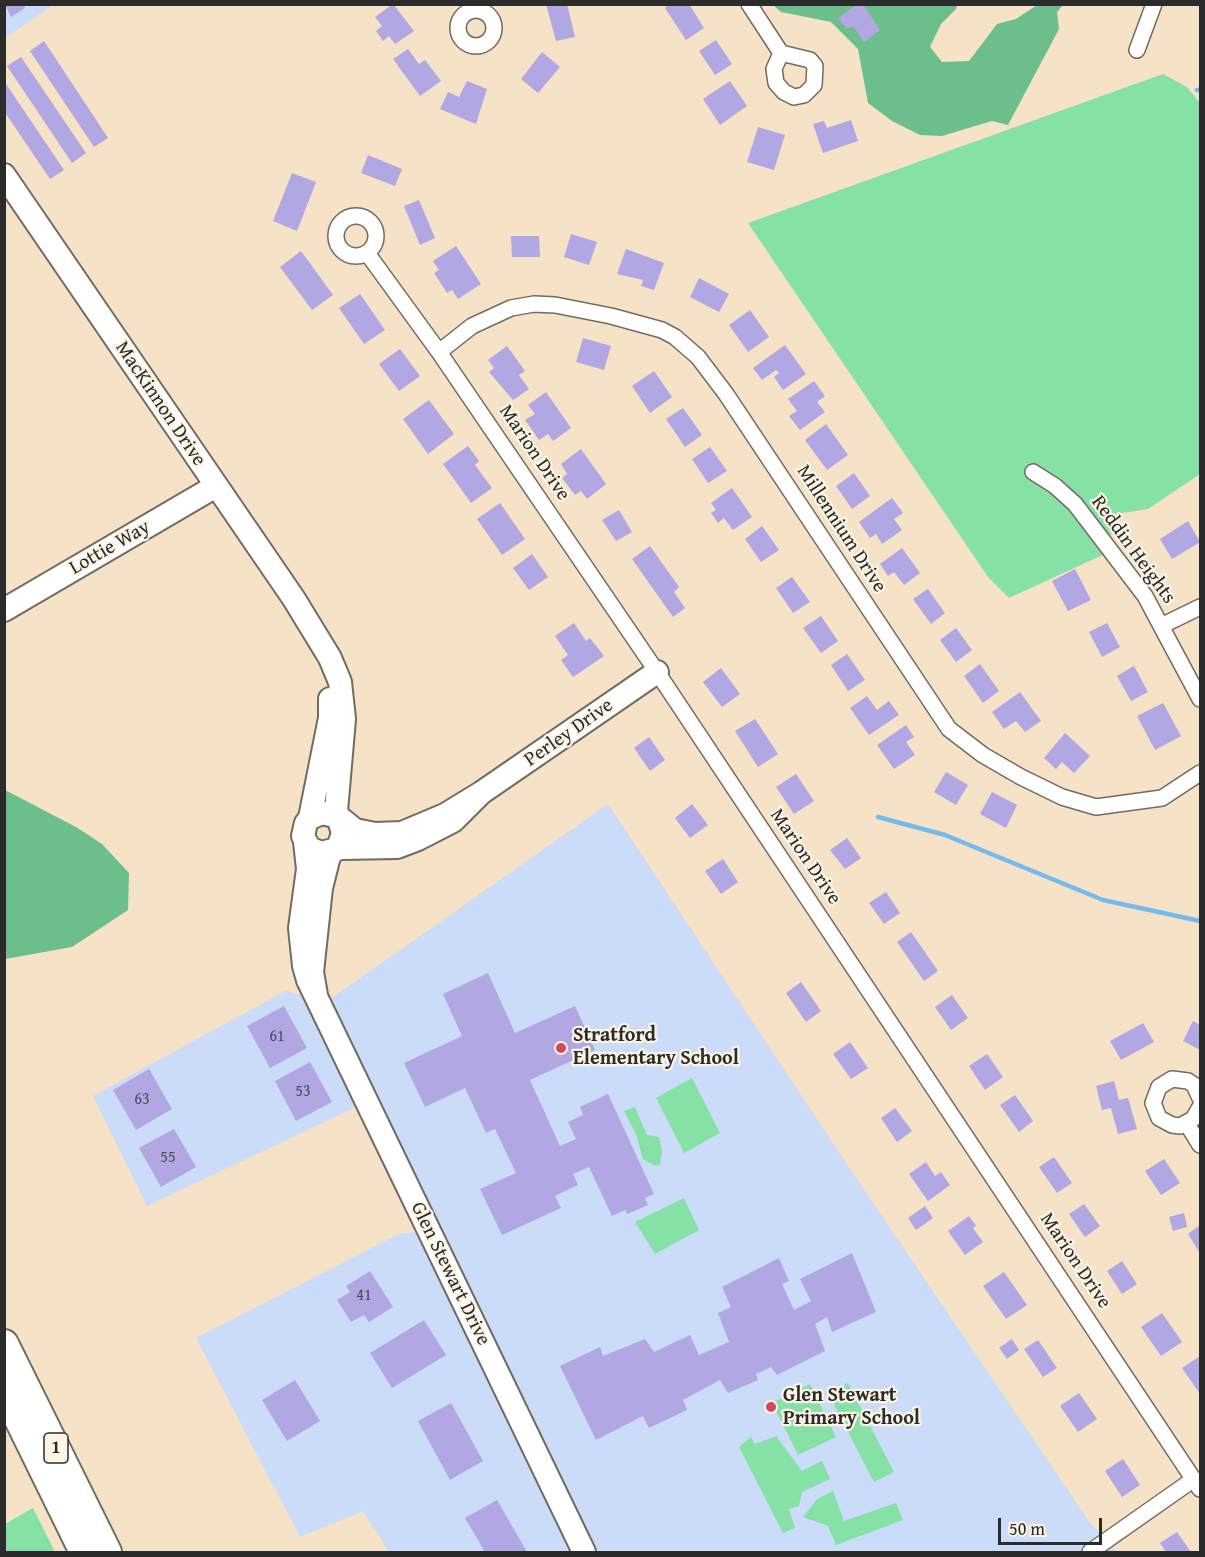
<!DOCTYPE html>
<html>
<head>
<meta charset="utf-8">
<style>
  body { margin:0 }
  #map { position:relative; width:1205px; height:1557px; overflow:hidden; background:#f5e2c7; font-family:"Gentium Book Plus",serif }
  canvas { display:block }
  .frame { position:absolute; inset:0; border:6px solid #2b2b2b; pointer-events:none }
  .scale { position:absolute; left:998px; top:1518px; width:104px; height:27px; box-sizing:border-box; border:3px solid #2b2b2b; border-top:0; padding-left:8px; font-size:18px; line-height:21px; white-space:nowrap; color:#2b2b2b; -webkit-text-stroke:4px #fcf5e5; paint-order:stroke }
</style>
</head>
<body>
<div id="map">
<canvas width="1205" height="1557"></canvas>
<div class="frame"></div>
<div class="scale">50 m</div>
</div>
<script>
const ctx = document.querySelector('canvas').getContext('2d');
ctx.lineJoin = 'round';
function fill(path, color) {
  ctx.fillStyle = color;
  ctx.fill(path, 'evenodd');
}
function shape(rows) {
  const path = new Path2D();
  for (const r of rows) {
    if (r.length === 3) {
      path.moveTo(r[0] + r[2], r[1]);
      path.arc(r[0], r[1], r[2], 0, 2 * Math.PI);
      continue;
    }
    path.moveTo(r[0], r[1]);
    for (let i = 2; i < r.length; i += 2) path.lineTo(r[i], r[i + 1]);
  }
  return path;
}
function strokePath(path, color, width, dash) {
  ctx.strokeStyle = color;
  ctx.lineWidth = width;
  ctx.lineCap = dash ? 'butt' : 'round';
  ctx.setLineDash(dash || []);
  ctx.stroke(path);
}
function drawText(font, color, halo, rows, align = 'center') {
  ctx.font = font + ' "Gentium Book Plus",serif';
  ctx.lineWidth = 4.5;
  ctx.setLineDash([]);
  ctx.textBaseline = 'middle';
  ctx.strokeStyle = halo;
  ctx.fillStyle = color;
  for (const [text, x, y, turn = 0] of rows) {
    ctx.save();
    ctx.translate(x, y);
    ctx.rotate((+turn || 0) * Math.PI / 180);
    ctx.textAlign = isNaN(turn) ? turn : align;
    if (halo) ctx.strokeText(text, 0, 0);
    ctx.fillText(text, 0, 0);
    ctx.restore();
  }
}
fill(shape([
  [5,5,53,5,5,38],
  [608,804,848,1166,1090,1523,1117,1552,389,1552,363,1511,300,1537,196,1338,399,1234,442,1229,377,1097,147,1206,93,1096,285,991,329,1000]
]), '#cbdcf9');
fill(shape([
  [1163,74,1187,87,1200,103,1200,474,1148,509,1116,514,1107,553,1009,598,988,577,748,223],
  [692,1078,720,1133,684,1153,656,1098],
  [635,1107,647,1135,659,1137,662,1152,660,1165,655,1166,643,1159,636,1134,624,1111],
  [684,1198,699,1230,655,1254,635,1222],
  [848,1383,894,1472,874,1482,828,1393],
  [810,1384,836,1437,798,1455,772,1403],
  [776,1436,802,1471,822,1461,830,1479,802,1492,799,1506,789,1509,795,1528,783,1533,739,1447,751,1437,755,1444],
  [833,1491,844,1521,896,1503,903,1520,836,1545,828,1526,803,1517,817,1499],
  [33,1508,55,1552,5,1552,5,1524]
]), '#86e1a7');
fill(shape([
  [773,5,957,5,956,9,941,24,930,47,942,62,969,61,997,24,1016,19,1037,5,1063,5,1057,12,1059,29,1008,125,992,121,942,136,920,135,892,121,868,103,858,49,831,22,781,12],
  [5,790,76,827,102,844,129,873,128,910,72,947,5,959]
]), '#6cbf8c');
strokePath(shape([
  [1197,90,1200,90],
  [878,817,945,835,1103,900,1200,921]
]), '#74baeb', 4.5);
fill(shape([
  [5,4,23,4,25,8,11,17],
  [393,4,414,31,395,44,389,36,383,41,376,31,382,26,375,17],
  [546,4,567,4,575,37,556,41],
  [670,4,689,4,704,28,686,40,665,8],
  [857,4,863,4,880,30,864,42,853,26,847,29,838,18],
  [716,40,732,64,715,75,699,51],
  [44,41,108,138,94,147,30,51],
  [408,49,419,64,425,60,441,81,420,96,393,59],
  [542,52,560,67,538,93,521,79],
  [21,57,86,153,72,163,7,66],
  [4,81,64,170,50,179,4,111],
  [467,81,487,89,476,124,440,109,448,92,459,97],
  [730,81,747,106,720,125,703,99],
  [851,120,858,141,823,153,813,124,824,121,827,128],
  [758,127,785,135,774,170,747,162],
  [368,155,402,169,395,186,361,173],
  [292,173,316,182,297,231,273,221],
  [419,200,435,238,420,245,404,206],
  [571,234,597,242,589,265,564,257],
  [511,236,539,236,540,257,512,257],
  [456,246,481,284,458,299,452,290,447,293,434,273,439,270,433,261],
  [626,249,664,263,654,290,641,286,643,280,617,274],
  [301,251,333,295,312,310,280,267],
  [699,278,729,294,719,312,690,297],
  [360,294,385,330,364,344,339,308],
  [750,310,769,337,748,352,729,325],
  [583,338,611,346,604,370,576,362],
  [785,345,806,374,783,390,774,377,779,373,776,370,762,380,753,368],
  [507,346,525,371,519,375,529,389,513,400,489,372,494,368,488,360],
  [400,349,420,376,399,391,379,364],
  [654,371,672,397,650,413,632,386],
  [814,381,825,396,817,402,825,412,800,430,789,416,797,411,788,399],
  [546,392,571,428,553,441,548,434,539,440,525,420,535,414,528,405],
  [429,400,454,434,428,454,403,419],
  [683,408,702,435,685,447,666,419],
  [826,424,848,455,827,470,805,440],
  [468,446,479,461,475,465,492,488,471,503,443,464],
  [710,447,727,471,708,483,692,459],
  [581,449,606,484,587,499,581,491,575,495,562,478,567,474,561,464],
  [854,473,870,496,852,509,836,486],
  [732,488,752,517,733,530,724,518,718,523,711,513,716,510,711,503],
  [892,498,903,513,894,519,902,530,882,544,876,534,870,538,859,522],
  [500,503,525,539,502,555,477,519],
  [619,510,632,532,616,541,602,520],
  [1188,521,1200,542,1172,559,1160,539],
  [762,526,779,550,761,562,745,539],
  [650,546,679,587,674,592,685,608,673,617,632,559],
  [902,548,920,573,904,585,894,572,888,576,880,564],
  [532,554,548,577,529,590,513,568],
  [1075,569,1091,600,1068,611,1052,581],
  [792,577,810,602,793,613,776,588],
  [928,589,945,613,931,624,913,599],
  [821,616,838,641,821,653,803,628],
  [574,623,586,641,590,638,604,656,573,677,561,660,568,655,555,636],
  [1107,623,1120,647,1102,657,1089,632],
  [956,628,972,650,956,662,940,640],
  [847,654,865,680,848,691,831,665],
  [980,664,999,691,983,703,964,676],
  [1134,666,1148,692,1131,701,1117,676],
  [721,668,740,694,722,707,703,682],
  [1020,692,1041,721,1025,732,1016,721,1004,729,992,712],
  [867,696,877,710,889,701,899,715,869,735,850,708],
  [1163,703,1181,736,1155,750,1137,716],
  [755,719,778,754,758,767,735,731],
  [906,725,914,737,906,742,915,755,894,769,877,745],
  [1065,733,1090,756,1074,773,1062,762,1056,769,1044,758],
  [649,737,665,760,650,771,634,748],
  [946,772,968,785,956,805,934,792],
  [796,774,814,801,794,814,776,787],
  [992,792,1017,805,1006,828,980,814],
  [692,804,708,825,690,838,675,818],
  [847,838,861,858,845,869,830,850],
  [723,859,738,882,721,894,705,871],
  [886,892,900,913,884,924,869,903],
  [911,932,938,971,924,981,897,942],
  [488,973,515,1033,575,1006,595,1050,530,1080,560,1146,576,1139,568,1122,583,1115,580,1107,608,1094,654,1194,645,1198,648,1205,627,1214,625,1210,612,1216,589,1167,573,1174,578,1185,555,1196,561,1208,502,1235,480,1189,516,1173,495,1129,486,1133,465,1088,425,1107,404,1063,462,1036,443,994],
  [801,982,821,1011,806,1022,786,993],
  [952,995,968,1018,951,1030,935,1007],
  [284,1006,307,1048,270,1068,247,1026],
  [1193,1021,1200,1025,1200,1050,1183,1041],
  [1143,1023,1154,1042,1121,1060,1110,1041],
  [850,1042,868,1068,851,1079,833,1054],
  [987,1054,1003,1077,985,1090,969,1066],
  [310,1062,332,1102,296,1121,275,1081],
  [149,1069,172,1109,136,1130,113,1090],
  [1114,1081,1119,1100,1128,1098,1137,1129,1118,1134,1111,1108,1102,1110,1096,1086],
  [1015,1095,1033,1121,1019,1132,1000,1105],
  [895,1108,912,1131,897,1142,881,1118],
  [174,1129,196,1167,161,1187,139,1148],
  [1054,1157,1072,1183,1057,1193,1039,1167],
  [1164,1159,1180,1183,1161,1195,1145,1171],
  [926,1162,935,1176,941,1172,950,1185,928,1201,909,1174],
  [1084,1204,1100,1226,1085,1237,1069,1214],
  [925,1206,933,1218,916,1230,908,1218],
  [1184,1213,1187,1227,1173,1231,1169,1217],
  [969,1216,976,1226,973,1228,983,1242,965,1255,948,1231],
  [1200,1225,1200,1253,1188,1234],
  [852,1253,876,1312,832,1332,827,1317,815,1324,825,1351,777,1375,771,1367,756,1374,758,1380,728,1393,720,1380,683,1400,687,1410,649,1428,643,1416,596,1440,560,1366,600,1347,603,1356,645,1339,654,1352,690,1335,699,1355,729,1342,718,1313,731,1307,722,1287,779,1258,789,1281,782,1284,794,1310,811,1301,800,1279],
  [1122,1261,1137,1284,1122,1294,1107,1271],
  [370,1271,393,1307,369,1322,364,1315,351,1322,337,1300,350,1292,346,1286],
  [1004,1272,1027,1305,1006,1319,983,1286],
  [1162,1313,1182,1342,1161,1356,1141,1327],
  [424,1320,446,1355,392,1388,370,1353],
  [1012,1339,1019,1350,1007,1359,999,1348],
  [1038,1340,1057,1368,1043,1377,1024,1349],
  [1200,1356,1200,1394,1182,1368],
  [295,1380,320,1421,287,1441,262,1400],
  [1079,1393,1097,1419,1078,1432,1060,1406],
  [451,1403,483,1461,450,1480,418,1421],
  [1123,1459,1140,1485,1122,1497,1105,1471],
  [497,1500,527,1552,485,1552,465,1518],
  [1177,1532,1191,1552,1166,1552,1160,1543]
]), '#b1a7e2');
const street = shape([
  [749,4,781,53,810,60,815,66,814,85,804,95,794,97,784,92,776,83,774,69,781,53],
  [476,28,18],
  [1137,50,1154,4],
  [356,236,20],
  [367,253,439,352,657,672,1200,1489],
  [439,352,472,326,511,308,534,304,555,305,611,316,662,330,675,337,698,357,726,394,949,729,983,755,1021,777,1062,797,1096,807,1162,798,1200,773],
  [1033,472,1055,486,1075,504,1145,596,1200,699],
  [1161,626,1200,607],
  [1200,1098,1194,1085,1188,1081,1172,1079,1159,1087,1153,1103,1159,1118,1172,1125,1180,1126,1193,1119,1200,1107],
  [1187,1124,1200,1145],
  [1090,1552,1194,1479]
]);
const secondary = shape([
  [4,175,294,599,330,658,340,682,344,719,336,811,343,833,339,845,329,856,321,888,312,972,316,995],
  [4,610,216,486],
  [481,793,453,821,418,839,397,847,341,848,321,853,309,848,303,836,306,823,310,818,322,813,339,817,355,830,375,834,402,833,445,815,481,793,657,672],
  [310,818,330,718,330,699],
  [305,842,308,869,300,928,304,966,308,980,584,1552]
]);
const highway = shape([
  [4,1344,107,1552],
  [4,1389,84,1552]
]);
strokePath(street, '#726b62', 18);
strokePath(secondary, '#726b62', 26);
strokePath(highway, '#726b62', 32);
strokePath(street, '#fff', 15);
strokePath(secondary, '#fff', 22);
strokePath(highway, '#fff', 28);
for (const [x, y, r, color] of [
  [561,1048,6,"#d1495b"],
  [771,1407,6,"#d1495b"]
]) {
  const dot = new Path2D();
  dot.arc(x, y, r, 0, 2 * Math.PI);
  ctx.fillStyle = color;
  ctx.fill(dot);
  strokePath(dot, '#fcf5e5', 2);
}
drawText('16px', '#4c4a59', null, [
  ["61",277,1037],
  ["53",303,1092],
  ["63",142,1100],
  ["55",168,1158],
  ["41",364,1296]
]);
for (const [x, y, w] of [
  [56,1448,24]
]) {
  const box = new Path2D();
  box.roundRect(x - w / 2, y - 15, w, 30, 4.5);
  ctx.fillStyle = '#fcf5e5';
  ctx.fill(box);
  strokePath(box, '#2b2b2b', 1.5);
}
drawText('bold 18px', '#2b2b2b', null, [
  ["1",56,1448]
]);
drawText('20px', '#2b2b2b', '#fcf5e5', [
  ["MacKinnon Drive",160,404,56],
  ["Marion Drive",534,453,56],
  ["Millennium Drive",841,529,57],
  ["Lottie Way",110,548,-30],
  ["Reddin Heights",1133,550,54],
  ["Perley Drive",569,733,-35],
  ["Marion Drive",805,857,56],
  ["Marion Drive",1075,1261,56],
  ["Glen Stewart Drive",450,1274,64]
]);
drawText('bold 20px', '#2b2b2b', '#fcf5e5', [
  ["Stratford",573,1036],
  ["Elementary School",573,1059],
  ["Glen Stewart",783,1396],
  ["Primary School",783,1419]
], 'left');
</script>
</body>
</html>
